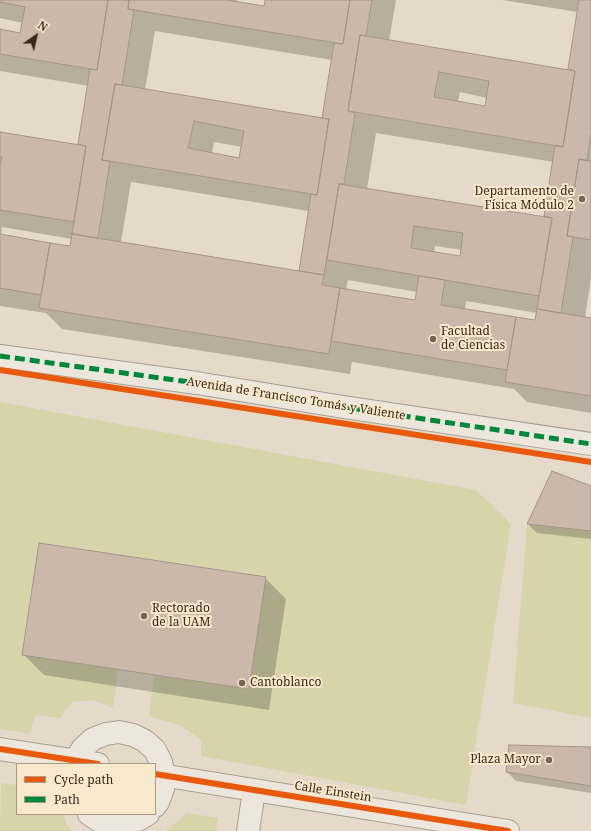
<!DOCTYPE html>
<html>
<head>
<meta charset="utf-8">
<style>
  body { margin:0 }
  #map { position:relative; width:591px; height:831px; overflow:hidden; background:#e5dac9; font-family:"Noto Serif",serif }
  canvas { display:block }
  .legend { position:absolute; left:16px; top:763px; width:140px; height:52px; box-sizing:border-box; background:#f8e9cd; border:1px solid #ab9b86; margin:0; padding:5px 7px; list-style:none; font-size:12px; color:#38271b }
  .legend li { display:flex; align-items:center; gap:8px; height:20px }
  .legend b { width:20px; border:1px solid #ab9b86 }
  .north { position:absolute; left:16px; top:16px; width:40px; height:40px; -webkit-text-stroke:3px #f8e9cd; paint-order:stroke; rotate:34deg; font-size:11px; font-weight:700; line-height:16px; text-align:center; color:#38271b }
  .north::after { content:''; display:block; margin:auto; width:14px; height:18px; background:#38271b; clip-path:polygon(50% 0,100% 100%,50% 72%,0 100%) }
</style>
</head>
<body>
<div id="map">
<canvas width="591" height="831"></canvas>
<ul class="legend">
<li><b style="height:5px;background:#e8590c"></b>Cycle path</li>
<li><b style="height:5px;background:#00873e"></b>Path</li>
</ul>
<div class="north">N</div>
</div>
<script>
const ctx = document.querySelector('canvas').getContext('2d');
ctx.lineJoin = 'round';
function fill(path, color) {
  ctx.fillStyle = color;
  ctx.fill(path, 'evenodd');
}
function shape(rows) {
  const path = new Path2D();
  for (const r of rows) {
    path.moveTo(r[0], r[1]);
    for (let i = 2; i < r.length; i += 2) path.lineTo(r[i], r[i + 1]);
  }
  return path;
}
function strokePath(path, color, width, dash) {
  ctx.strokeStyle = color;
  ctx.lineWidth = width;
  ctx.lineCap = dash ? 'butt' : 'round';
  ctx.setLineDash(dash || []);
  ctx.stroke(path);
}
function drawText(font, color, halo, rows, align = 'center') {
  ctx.font = font + ' "Noto Serif",serif';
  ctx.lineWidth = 4;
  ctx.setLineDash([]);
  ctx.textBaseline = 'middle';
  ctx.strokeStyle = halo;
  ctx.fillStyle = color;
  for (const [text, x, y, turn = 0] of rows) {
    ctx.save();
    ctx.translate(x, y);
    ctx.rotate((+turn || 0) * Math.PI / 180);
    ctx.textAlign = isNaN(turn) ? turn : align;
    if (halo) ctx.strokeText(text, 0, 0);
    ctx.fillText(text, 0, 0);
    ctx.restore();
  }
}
fill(shape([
  [0,402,476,490,511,524,466,805,201,756,201,740,182,726,149,716,154,675,248,689,265,577,39,543,22,654,119,669,113,708,92,700,72,702,60,718,35,715,30,734,0,729],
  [527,524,591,531,591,718,513,703],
  [1,783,17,785,17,814,63,814,67,825,72,831,0,831],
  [187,813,218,818,216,831,166,831]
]), '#d7d4aa');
fill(shape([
  [0,0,237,0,236,3,265,8,266,0,396,0,389,41,569,70,578,12,502,0,591,0,591,277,585,318,591,319,591,413,527,402,514,389,352,362,350,374,62,329,46,313,0,306,0,132,79,145,89,86,0,71,0,30,21,34,23,23,0,18],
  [155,31,332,60,323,119,145,90],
  [460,92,487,98,486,107,458,102],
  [376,133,554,162,545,217,367,189],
  [214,142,242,147,240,159,212,153],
  [131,182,309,211,299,272,121,242],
  [2,227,72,239,71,247,1,235],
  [435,246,462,250,461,257,434,252],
  [348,280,417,292,415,301,346,290],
  [466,301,537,313,536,321,465,310],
  [591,487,591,539,537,533,528,524],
  [265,578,286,599,269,710,44,675,23,654],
  [591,748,591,793,516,781,507,772]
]), '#0003');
const building = shape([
  [0,0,108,0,97,70,0,54,0,29,20,33,25,7,0,2,0,0],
  [108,0,129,0,128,9,134,10,122,85,115,84,102,160,110,161,98,238,72,234,86,146,78,144,90,69,97,70,108,0],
  [129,0,227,0,264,6,265,0,350,0,343,44,128,9,129,0],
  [350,0,372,0,366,36,360,35,348,111,355,113,344,184,339,184,324,275,299,271,311,194,317,195,329,119,322,118,334,43,343,44,350,0],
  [579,0,591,0,591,133,587,161,579,159,567,236,573,237,561,313,537,309,552,218,544,216,555,145,563,147,575,71,568,69,579,0],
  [360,35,575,71,563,147,348,111,360,35],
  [439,72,489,81,485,106,434,97,439,72],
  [115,84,329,119,317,195,102,160,115,84],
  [194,121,244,131,239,158,188,148,194,121],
  [0,132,86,146,74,222,0,210,0,166,2,157,0,157,0,132],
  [579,159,591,161,591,240,567,236,579,159],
  [339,184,552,218,539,296,327,260,339,184],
  [414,226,463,233,460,256,411,248,414,226],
  [0,234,50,243,41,295,0,288,0,234],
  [72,234,324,275,322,285,340,288,329,354,39,308,50,243,70,246,72,234],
  [419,276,445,280,441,305,516,317,507,370,331,341,340,288,415,300,419,276],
  [537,309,591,318,591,396,505,382,516,317,535,320,537,309],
  [552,471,591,486,591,531,527,524,552,471],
  [39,543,266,577,249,689,22,655,39,543],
  [509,745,591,747,591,786,506,772,509,745]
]);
fill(building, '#cab8aa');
strokePath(building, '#a59589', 1);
const minor = shape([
  [0,356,197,383,337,406,591,444],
  [0,749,98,764],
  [74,764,75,760,83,748,93,739,106,734,119,732,133,735,145,741,155,750,161,762,164,776,163,789,158,802,155,806],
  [155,774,508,831],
  [89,814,98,820,111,824,125,824,138,820,148,814],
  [248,831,254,791]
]);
strokePath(minor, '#aa9f93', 24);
strokePath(minor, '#ece6dc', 22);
strokePath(shape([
  [0,356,197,383,337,406,591,444]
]), '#00873e', 5, [10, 5]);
strokePath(shape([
  [0,370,591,462],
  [0,749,98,764],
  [155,774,508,831]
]), '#e8590c', 6);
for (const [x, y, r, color] of [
  [582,199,4,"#756658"],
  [433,339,4,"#756658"],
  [144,616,4,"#756658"],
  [242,683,4,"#756658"],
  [549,760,4,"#756658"]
]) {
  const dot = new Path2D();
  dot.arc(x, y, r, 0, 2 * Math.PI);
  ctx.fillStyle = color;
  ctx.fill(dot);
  strokePath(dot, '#f8e9cd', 1.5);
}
drawText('12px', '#38271b', '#f8e9cd', [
  ["Departamento de",574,192,"right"],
  ["Física Módulo 2",574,206,"right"],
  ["Facultad",441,332],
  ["de Ciencias",441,346],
  ["Rectorado",152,609],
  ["de la UAM",152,623],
  ["Cantoblanco",250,683],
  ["Plaza Mayor",541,760,"right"]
], 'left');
drawText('12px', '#38271b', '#f8e9cd', [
  ["Avenida de Francisco Tomás y Valiente",296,399,9],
  ["Calle Einstein",333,792,9]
]);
</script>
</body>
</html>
